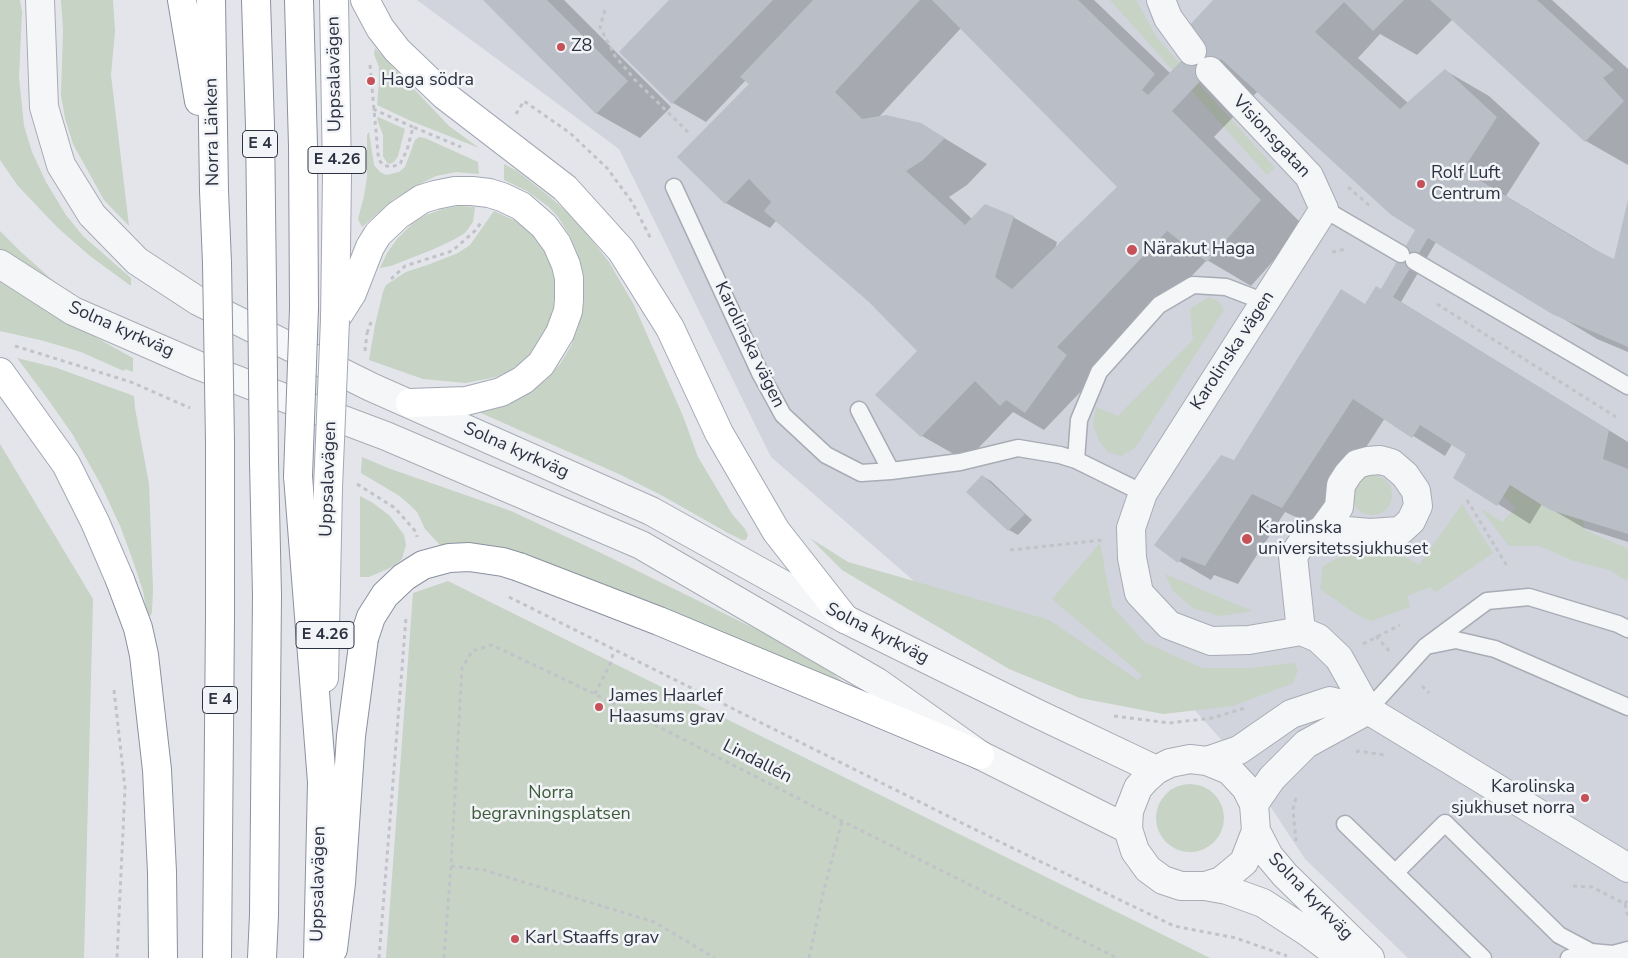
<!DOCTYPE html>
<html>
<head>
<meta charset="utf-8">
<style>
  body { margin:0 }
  canvas { display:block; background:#e3e5ea }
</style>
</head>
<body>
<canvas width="1628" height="958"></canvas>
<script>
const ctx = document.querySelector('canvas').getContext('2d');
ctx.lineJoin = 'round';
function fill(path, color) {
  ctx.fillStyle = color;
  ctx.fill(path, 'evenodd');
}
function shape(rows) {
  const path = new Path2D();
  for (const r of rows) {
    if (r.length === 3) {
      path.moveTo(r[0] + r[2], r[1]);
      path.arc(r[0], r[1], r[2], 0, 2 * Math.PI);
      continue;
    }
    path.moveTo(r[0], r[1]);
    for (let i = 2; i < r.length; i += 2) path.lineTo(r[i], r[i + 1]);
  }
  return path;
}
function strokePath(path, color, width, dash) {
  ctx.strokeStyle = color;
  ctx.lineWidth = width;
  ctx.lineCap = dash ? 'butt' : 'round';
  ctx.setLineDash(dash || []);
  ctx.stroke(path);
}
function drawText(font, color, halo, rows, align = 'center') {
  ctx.font = font + ' "Nunito Sans",sans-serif';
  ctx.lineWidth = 5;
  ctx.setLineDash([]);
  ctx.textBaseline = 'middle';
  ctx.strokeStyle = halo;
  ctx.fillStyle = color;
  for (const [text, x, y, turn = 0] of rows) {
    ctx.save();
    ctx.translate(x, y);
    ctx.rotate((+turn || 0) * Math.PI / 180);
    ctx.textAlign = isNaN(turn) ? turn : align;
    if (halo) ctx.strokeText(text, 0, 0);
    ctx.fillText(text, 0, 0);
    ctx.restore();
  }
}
fill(shape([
  [417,0,1628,0,1628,958,1408,958,1305,859,1241,762,1183,697,960,621,771,457,619,149]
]), '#d1d4dc');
fill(shape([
  [0,0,20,0,22,12,19,77,24,126,32,152,46,182,66,215,83,236,131,278,131,286,90,256,58,228,18,186,0,160],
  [61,0,113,0,115,31,111,75,129,226,104,200,73,144,65,118,61,95,63,30],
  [1110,0,1136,0,1157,38,1275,168,1267,175],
  [375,48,449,126,479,148,411,121,377,105,379,83,379,67,374,54],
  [378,117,405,129,398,156,394,162,390,164,387,163,383,156,383,135,377,119],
  [369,132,374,165,380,172,386,175,399,172,405,167,415,140,419,137,425,138,478,162,479,174,456,172,436,176,422,183,394,199,362,227,358,219,364,196,367,177,367,135],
  [504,164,517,171,549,196,566,211,588,235,609,262,634,305,683,416,698,457,732,514,745,529,748,535,746,540,742,540,728,533,661,495,621,475,474,410,498,407,514,401,533,390,546,380,560,364,571,346,578,328,584,303,583,273,577,252,570,236,558,217,549,207,527,191,504,180],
  [459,206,475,207,473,222,465,233,453,240,434,249,391,266,380,268,387,253,397,239,413,223,426,215,443,209],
  [494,211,518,222,529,230,536,237,545,252,555,279,556,301,554,315,544,338,528,358,509,371,496,377,466,383,423,379,369,360,375,325,383,292,386,285,406,272,430,264,458,253,470,245],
  [0,231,20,251,49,277,73,296,83,299,83,303,0,251],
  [0,279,57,316,133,358,133,372,125,369,124,371,119,369,81,352,44,341,0,331],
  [1209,297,1218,301,1224,310,1135,448,1121,456,1108,452,1099,441,1093,424,1096,407,1118,416,1193,340,1190,309],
  [17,358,57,368,134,396,135,408,149,484,153,589,152,613,150,616,147,614,143,591,132,558,121,528,101,485,73,435,47,398],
  [0,444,93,599,84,958,0,958],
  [362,457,388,468,511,511,601,553,772,637,832,673,858,694,492,547,464,543,440,545,425,529,417,512,409,504,398,495,361,473],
  [1372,495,20],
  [1510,485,1550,510,1583,520,1585,530,1628,549,1628,579,1625,580,1610,570,1574,561,1539,546,1509,546,1480,508,1502,522,1516,508,1503,496],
  [360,496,373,503,390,516,404,535,406,545,402,559,392,567,369,577,360,577],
  [1462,504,1493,553,1436,592,1430,587,1407,596,1410,607,1371,621,1356,614,1320,589,1323,566,1346,554,1367,548,1383,546,1394,551,1419,565],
  [810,538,848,562,1049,620,1138,680,1142,675,1052,599,1100,543,1112,606,1144,642,1202,668,1251,668,1294,663,1298,670,1293,683,1233,706,1163,714,1080,698,1009,669,842,570],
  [1165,574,1252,611,1220,616,1193,608,1173,591],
  [448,581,611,662,1210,958,386,958,413,593],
  [1190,818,34]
]), '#c7d3c4');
fill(shape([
  [484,0,564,0,671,107,640,138,596,113],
  [671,0,1094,0,1171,74,1203,40,1215,0,1552,0,1628,69,1628,165,1586,141,1453,19,1417,55,1380,34,1358,58,1408,103,1446,71,1489,96,1540,143,1506,196,1614,261,1628,202,1628,352,1597,339,1436,242,1401,302,1628,442,1628,542,1584,528,1542,504,1530,524,1455,477,1467,453,1452,444,1445,456,1385,418,1315,526,1285,512,1238,584,1214,575,1211,580,1179,561,1235,462,1342,291,1366,305,1382,291,1427,239,1258,91,1214,137,1304,226,1251,286,1207,260,1044,430,1013,412,966,461,922,436,918,351,870,301,776,221,770,228,726,203,750,84,746,80,706,122,673,103,621,52],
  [961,28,1119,188,1055,249,1057,242,1013,217,972,219,949,197,967,185,987,164,921,124,878,118],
  [982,476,991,481,1032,520,1018,535,1009,530,968,492]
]), '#0003');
fill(shape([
  [483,0,547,0,628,81,596,114],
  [669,0,773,0,672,104,619,52],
  [813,0,920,0,835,92,862,119,886,115,921,123,945,138,923,160,906,171,965,225,985,204,1014,216,995,277,1012,289,1117,187,932,0,1078,0,1155,74,1142,90,1148,95,1202,40,1187,28,1213,0,1404,0,1373,31,1344,2,1315,32,1400,109,1445,69,1497,117,1463,170,1586,245,1614,259,1628,200,1628,347,1552,314,1428,238,1393,297,1609,430,1603,459,1628,469,1628,534,1550,510,1510,485,1497,506,1453,478,1466,454,1420,425,1412,438,1353,399,1282,508,1252,494,1205,566,1182,557,1178,563,1154,545,1221,455,1234,460,1341,289,1365,304,1376,286,1381,289,1415,230,1390,214,1221,59,1172,111,1261,200,1207,262,1167,231,1057,347,1067,355,1025,413,1006,400,1000,406,975,381,921,437,875,395,917,351,869,302,764,211,771,202,749,179,725,204,677,157,749,84,740,77],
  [1430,0,1537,0,1614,70,1603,78,1624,101,1585,142],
  [982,475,1025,514,1008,531,966,492]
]), '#babec6');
const service = shape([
  [674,187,760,373,783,415,826,455,861,473,891,471,960,462,1018,448,1060,455,1076,460,1143,493],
  [1324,209,1401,254],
  [1414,261,1628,386],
  [859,410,891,471],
  [1076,460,1079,420,1099,372,1159,305,1193,285,1226,287,1265,302],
  [1431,645,1456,640,1495,649,1628,707],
  [1368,710,1425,647,1487,601,1529,597,1618,624,1628,629],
  [1345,824,1483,958],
  [1395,873,1445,823,1559,935,1591,952,1613,954,1628,950],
  [1569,958,1591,952]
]);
const minor = shape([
  [1161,0,1168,18,1192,51],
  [1210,71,1309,176,1324,209,1143,493,1131,528,1132,558,1139,593,1169,625,1211,641,1249,640,1301,631,1318,638,1339,658,1368,710],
  [1301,631,1293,556,1304,540,1323,529,1370,533,1400,531,1411,521,1418,506,1416,491,1405,475,1391,463,1380,460,1368,461,1357,464,1348,474,1341,485,1339,507,1323,529],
  [1207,761,1239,750,1291,714,1330,701,1368,710,1628,868],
  [1254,804,1272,778,1306,744,1368,710]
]);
const tertiary = shape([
  [40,0,44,107,61,165,92,215,137,261,198,301,371,387,651,511,845,619,1036,713,1156,770],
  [0,264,73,311,197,365,386,436,641,545,877,682,980,755,1128,829],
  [1256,831,1269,856,1285,875,1370,958],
  [1205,886,1221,881,1244,862,1256,831,1254,804,1246,788,1229,770,1207,761,1190,759,1170,763,1156,770,1146,779,1138,788,1129,811,1128,829,1135,851,1148,869,1163,880,1181,886,1205,886,1227,890,1263,903,1309,933,1342,958]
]);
const primary = shape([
  [334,0,337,175,335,320],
  [365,0,380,28,397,50,444,95,565,188,621,250,670,328,719,433,776,531,845,619],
  [335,320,352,293,370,247,378,234,398,215,422,199,435,195,455,191,472,191,489,193,502,197,521,206,544,226,557,244,566,265,569,278,569,300,568,311,560,333,541,364,523,380,501,392,466,401,410,403],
  [0,372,66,464,95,522,120,580],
  [324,678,328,488]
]);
const motorway = shape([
  [182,0,199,101],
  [211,0,214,191,217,263],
  [256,0,260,126,262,288],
  [299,0,303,146,304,308],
  [298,476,322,782,318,958],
  [519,567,659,621,980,755],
  [120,580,138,628,144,655,157,770,162,872,163,958],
  [333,949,341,883,351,736,364,638],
  [217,958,220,616,220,442],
  [262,958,264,915,267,595,264,462]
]);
strokePath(service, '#a8acb4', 19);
strokePath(minor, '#a8acb4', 30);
strokePath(tertiary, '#a8acb4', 30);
strokePath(primary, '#a3a8b5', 30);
strokePath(motorway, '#8b91a0', 30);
strokePath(shape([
  [605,10,600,27,615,56,636,81,690,134],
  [370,65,378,154,379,160,383,165,391,167,400,164,407,150,413,127,461,147],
  [373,109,413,127],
  [516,114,524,101,570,133,607,168,632,202,651,239],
  [1348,187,1370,206],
  [1332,252,1346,249],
  [391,279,405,266,452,251,476,230,482,221],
  [1437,304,1616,417],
  [367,333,371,322],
  [15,346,131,382,190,408],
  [357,484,395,508,416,532,417,537],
  [1467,500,1507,566],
  [1010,550,1103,540],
  [509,597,998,841,1174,926,1236,938,1287,956],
  [1376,636,1390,652],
  [1363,644,1400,625],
  [1422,686,1429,693],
  [114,690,125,788,117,958],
  [595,694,611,662,614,650],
  [1114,716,1169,723,1212,718,1245,708],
  [1356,752,1359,751,1384,755],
  [1296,798,1293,809,1296,841],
  [1463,804,1470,810],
  [451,866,484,870,654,922,715,958],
  [1573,886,1592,887,1625,904,1628,899],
  [1625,904,1628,917],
  [379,958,406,618],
  [444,958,451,866,462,668,472,651,492,645,595,694,842,821,1117,958],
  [809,958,823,894,842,821]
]), '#c1c3c8', 3, [4, 4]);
strokePath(service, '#f5f6f8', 16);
strokePath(minor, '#f5f6f8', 28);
strokePath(tertiary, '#f5f6f8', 28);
strokePath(primary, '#fff', 28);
strokePath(motorway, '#fff', 28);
const primaryBridge = shape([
  [328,488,335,320]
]);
const motorwayBridge = shape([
  [217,263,220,442],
  [262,288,264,462],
  [298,476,304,308],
  [364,638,371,617,385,595,404,577,423,565,449,558,469,557,503,562,519,567]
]);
strokePath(primaryBridge, '#a3a8b5', 30, []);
strokePath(motorwayBridge, '#8b91a0', 30, []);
strokePath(shape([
  [365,351,367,333]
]), '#c1c3c8', 3, [4, 4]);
strokePath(primaryBridge, '#fff', 28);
strokePath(motorwayBridge, '#fff', 28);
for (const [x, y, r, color] of [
  [561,47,5,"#c65158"],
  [371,81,5,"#c65158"],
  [1421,184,5,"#c65158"],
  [1132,250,6,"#c65158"],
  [1247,539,6,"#c65158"],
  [599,707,5,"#c65158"],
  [1585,798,5,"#c65158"],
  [515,939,5,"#c65158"]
]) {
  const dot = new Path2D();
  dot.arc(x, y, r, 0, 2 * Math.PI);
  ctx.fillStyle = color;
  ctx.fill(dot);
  strokePath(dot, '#f2f4f7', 2);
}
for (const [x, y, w] of [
  [260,144,35],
  [337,160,58],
  [325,635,58],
  [220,700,35]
]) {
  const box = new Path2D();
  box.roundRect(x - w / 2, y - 13.5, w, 27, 4);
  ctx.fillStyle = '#f2f4f7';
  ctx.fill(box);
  strokePath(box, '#2c3241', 1);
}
drawText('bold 16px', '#2c3241', null, [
  ["E 4",260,144],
  ["E 4.26",337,160],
  ["E 4.26",325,635],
  ["E 4",220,700]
]);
drawText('18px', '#2c3241', '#f2f4f7', [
  ["Z8",571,47],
  ["Haga södra",381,81],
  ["Rolf Luft",1431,174],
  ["Centrum",1431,195],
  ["Närakut Haga",1143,250],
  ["Karolinska",1258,529],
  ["universitetssjukhuset",1258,550],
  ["James Haarlef",609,697],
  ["Haasums grav",609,718],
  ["Karolinska",1575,788,"right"],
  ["sjukhuset norra",1575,809,"right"],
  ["Karl Staaffs grav",525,939]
], 'left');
drawText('18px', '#2c3241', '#f2f4f7', [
  ["Uppsalavägen",335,74,-91],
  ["Norra Länken",213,132,-91],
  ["Visionsgatan",1271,137,47],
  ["Solna kyrkväg",121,330,24],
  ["Karolinska vägen",749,345,64],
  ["Karolinska vägen",1233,351,-57],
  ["Solna kyrkväg",516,451,24],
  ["Uppsalavägen",329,479,-88],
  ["Solna kyrkväg",877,634,27],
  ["Lindallén",757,762,27],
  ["Uppsalavägen",319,884,-89],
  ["Solna kyrkväg",1310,897,46]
]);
drawText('18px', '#3d5c3a', '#f2f4f7', [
  ["Norra",551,794],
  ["begravningsplatsen",551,815]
]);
</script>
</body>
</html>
